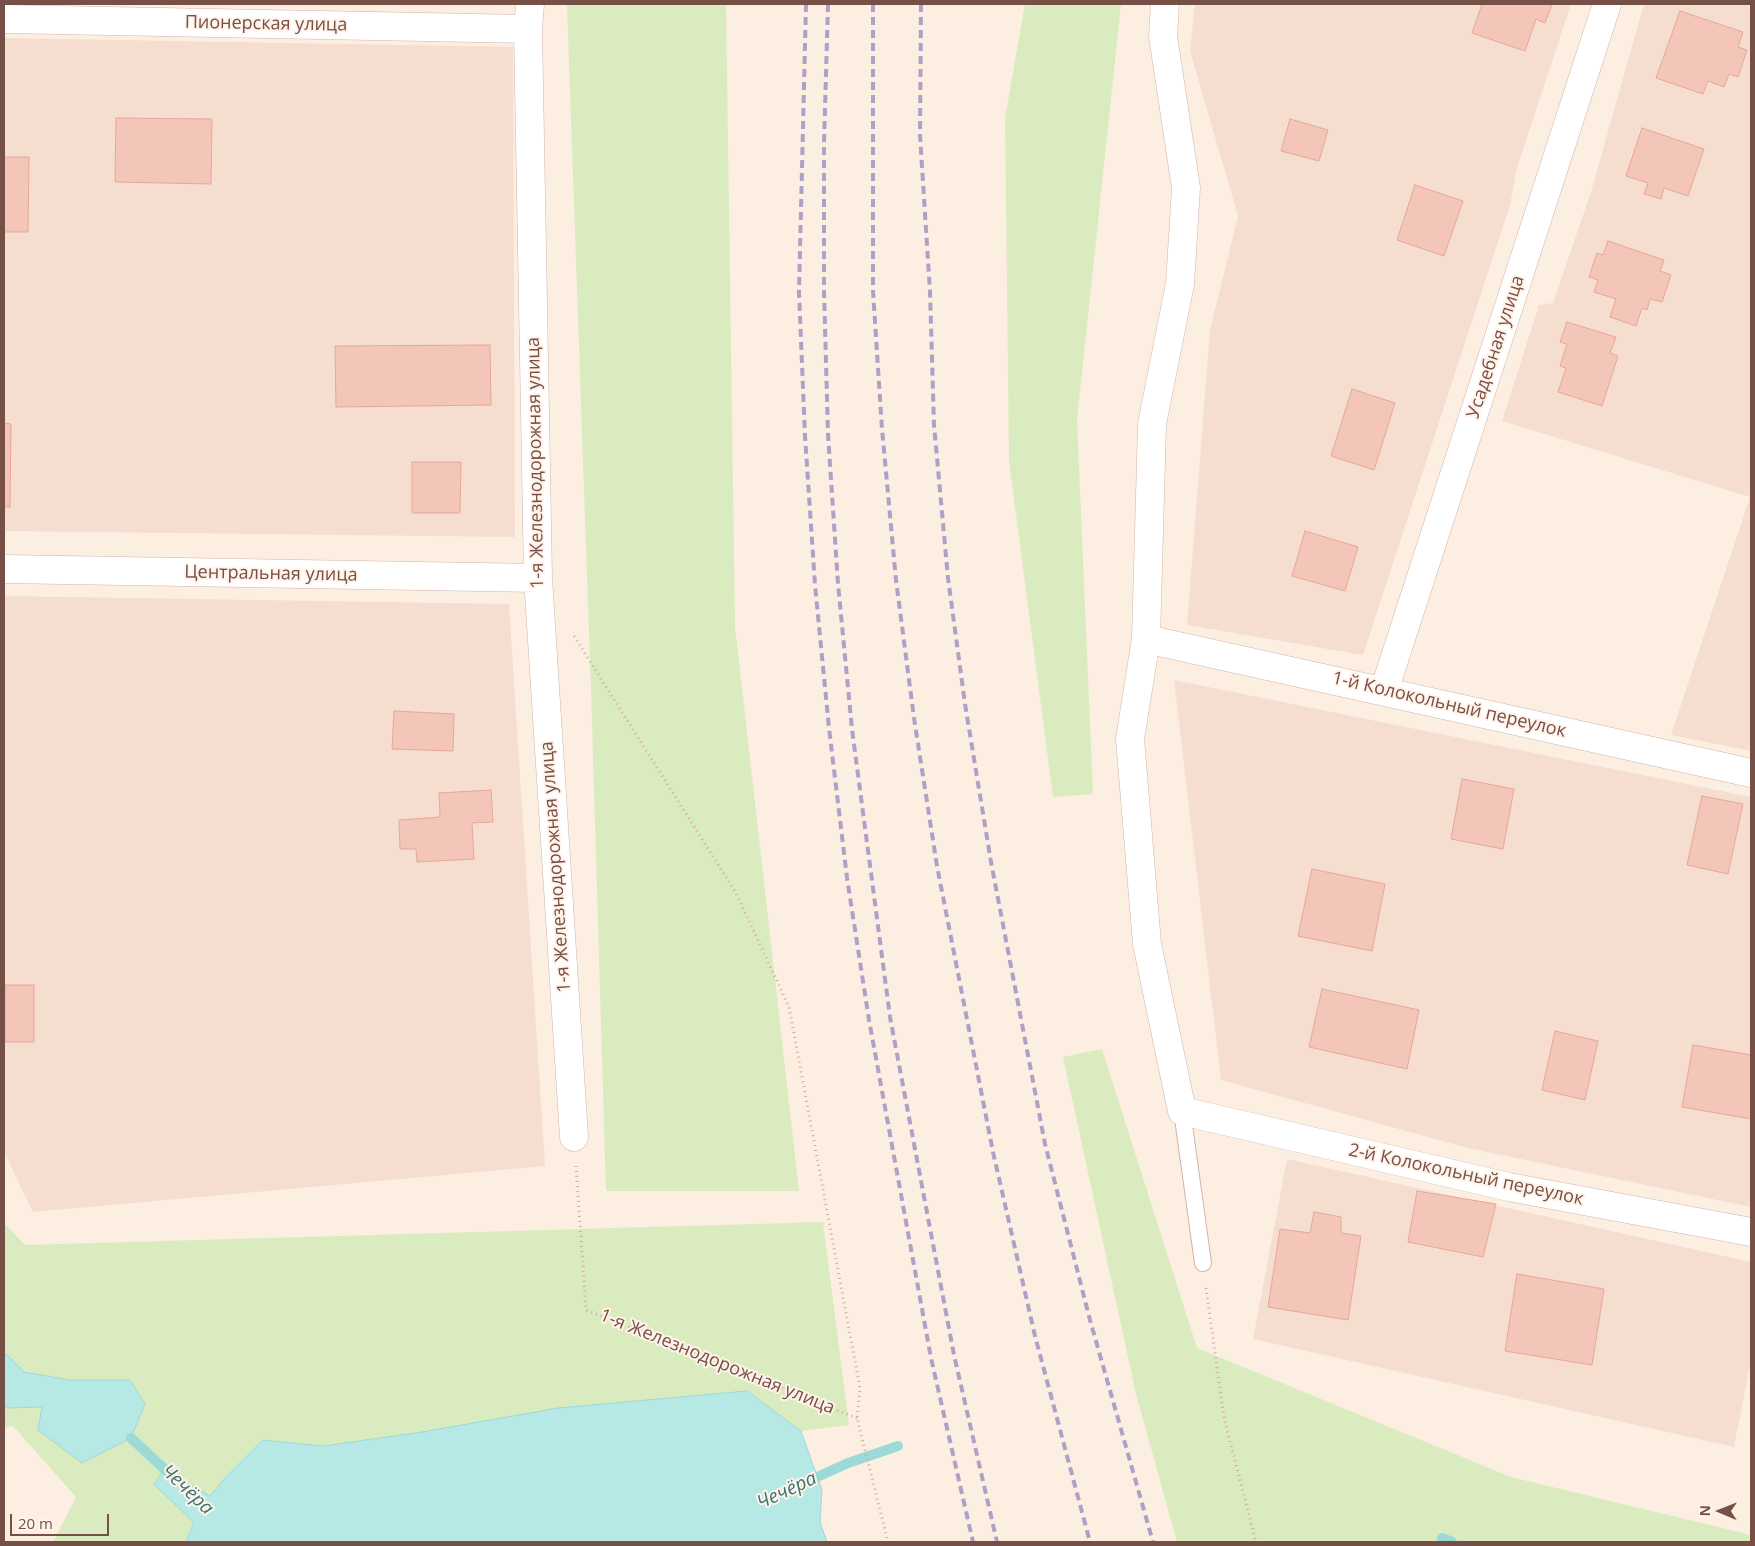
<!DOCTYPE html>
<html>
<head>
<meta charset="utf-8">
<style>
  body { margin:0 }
  #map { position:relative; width:1755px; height:1546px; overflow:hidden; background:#fdeee2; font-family:"Open Sans",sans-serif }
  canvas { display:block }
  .frame { position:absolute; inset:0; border:5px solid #764f47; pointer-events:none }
  .north { position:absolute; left:1695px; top:1486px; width:50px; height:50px; -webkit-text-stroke:4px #fff3ea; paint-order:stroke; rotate:271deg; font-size:14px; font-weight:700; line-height:20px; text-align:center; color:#764f47 }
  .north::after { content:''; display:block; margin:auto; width:18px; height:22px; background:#764f47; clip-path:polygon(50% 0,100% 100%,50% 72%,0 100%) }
  .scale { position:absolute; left:10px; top:1514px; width:99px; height:22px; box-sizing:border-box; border:2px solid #764f47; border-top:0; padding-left:6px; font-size:15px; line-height:18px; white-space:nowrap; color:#764f47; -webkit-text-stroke:4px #fff3ea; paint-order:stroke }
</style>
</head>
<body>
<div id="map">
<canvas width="1755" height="1546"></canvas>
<div class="frame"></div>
<div class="north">N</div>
<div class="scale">20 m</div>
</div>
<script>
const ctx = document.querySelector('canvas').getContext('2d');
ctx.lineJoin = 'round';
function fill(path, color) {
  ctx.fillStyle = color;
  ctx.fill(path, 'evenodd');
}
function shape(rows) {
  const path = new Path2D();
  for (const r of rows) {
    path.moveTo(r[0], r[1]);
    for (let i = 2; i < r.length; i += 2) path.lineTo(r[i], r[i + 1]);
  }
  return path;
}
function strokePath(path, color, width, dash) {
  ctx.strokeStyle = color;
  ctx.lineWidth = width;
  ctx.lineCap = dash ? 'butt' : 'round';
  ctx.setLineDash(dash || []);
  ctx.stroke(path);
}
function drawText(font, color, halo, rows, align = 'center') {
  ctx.font = font + ' "Open Sans",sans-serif';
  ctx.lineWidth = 4;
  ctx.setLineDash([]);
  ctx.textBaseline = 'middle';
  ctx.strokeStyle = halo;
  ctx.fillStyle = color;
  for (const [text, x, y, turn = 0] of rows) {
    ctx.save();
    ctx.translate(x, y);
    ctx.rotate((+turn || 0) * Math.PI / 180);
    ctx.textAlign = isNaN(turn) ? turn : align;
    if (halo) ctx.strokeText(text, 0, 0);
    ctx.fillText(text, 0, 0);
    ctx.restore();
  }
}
fill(shape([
  [1195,4,1571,4,1516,171,1510,205,1363,655,1187,625,1210,330,1238,216,1190,51],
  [1644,4,1751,4,1751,751,1671,735,1750,497,1502,421,1539,305,1553,303,1591,192],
  [4,38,513,47,515,537,4,531],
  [4,596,509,604,545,1166,33,1212,4,1152],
  [1174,680,1751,797,1751,1207,1468,1148,1221,1080],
  [1287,1159,1751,1262,1751,1360,1734,1447,1253,1339]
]), '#f5ded0');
fill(shape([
  [567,4,726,4,735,626,799,1191,606,1191,591,690],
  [1025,4,1121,4,1077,420,1093,794,1053,797,1009,461,1005,118],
  [1102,1049,1197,1348,1511,1477,1751,1535,1751,1542,1177,1542,1136,1394,1063,1057],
  [823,1222,849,1425,801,1431,747,1391,323,1446,263,1440,225,1478,210,1497,164,1470,154,1484,195,1523,186,1542,53,1542,76,1497,13,1426,4,1428,4,1405,7,1408,42,1407,130,1380,70,1380,24,1372,4,1352,4,1223,25,1245]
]), '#daebc0');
const water = shape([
  [4,1352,24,1372,70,1380,130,1380,145,1404,131,1438,82,1463,38,1430,42,1407,7,1408,4,1405,4,1352],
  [747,1391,801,1431,822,1490,820,1522,827,1542,186,1542,194,1523,154,1484,165,1469,210,1496,225,1478,263,1440,323,1446,422,1432,558,1408,747,1391]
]);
fill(water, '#b6e8e5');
strokePath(water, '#9cdad8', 1);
strokePath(shape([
  [131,1438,174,1478],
  [806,1482,848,1463,898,1446],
  [1442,1538,1452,1542]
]), '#9cdad8', 10);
const building = shape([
  [1482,4,1552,4,1545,23,1536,19,1525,51,1472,33,1482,4],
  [1680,11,1743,32,1738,47,1747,50,1738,77,1729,74,1724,87,1708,81,1703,94,1656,78,1680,11],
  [116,118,212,119,211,184,115,182,116,118],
  [1290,119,1328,130,1319,161,1281,151,1290,119],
  [1642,128,1704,149,1688,196,1664,188,1661,199,1644,194,1648,183,1626,176,1642,128],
  [4,157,29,157,28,232,4,232,4,157],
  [1415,185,1463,201,1444,256,1397,240,1415,185],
  [1608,241,1664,260,1660,271,1671,275,1662,302,1650,299,1647,310,1642,308,1636,326,1610,317,1616,299,1594,292,1598,280,1589,277,1597,253,1603,255,1608,241],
  [1567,322,1616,337,1610,353,1618,356,1602,406,1558,392,1566,368,1560,366,1567,344,1560,342,1567,322],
  [490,345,491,405,336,407,335,346,490,345],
  [1352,389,1395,403,1374,470,1331,456,1352,389],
  [4,423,11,424,10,507,4,507,4,423],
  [412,462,461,462,460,513,412,513,412,462],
  [1305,531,1358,547,1345,591,1292,576,1305,531],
  [394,711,454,714,453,751,392,749,394,711],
  [1462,779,1514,789,1503,849,1451,839,1462,779],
  [491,790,493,822,472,823,474,859,417,862,416,849,400,849,399,820,440,817,439,793,491,790],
  [1702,796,1743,804,1728,874,1687,865,1702,796],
  [1312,869,1385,884,1372,951,1298,936,1312,869],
  [5,985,34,985,34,1042,5,1042,5,985],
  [1322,989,1419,1010,1407,1069,1309,1047,1322,989],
  [1555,1031,1598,1041,1585,1100,1542,1090,1555,1031],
  [1693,1045,1751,1055,1751,1119,1682,1107,1693,1045],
  [1417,1191,1496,1204,1483,1257,1408,1242,1417,1191],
  [1314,1212,1341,1217,1341,1233,1361,1236,1348,1320,1268,1307,1280,1229,1310,1233,1314,1212],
  [1517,1274,1604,1289,1592,1365,1505,1351,1517,1274]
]);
fill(building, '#f4c5b9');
strokePath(building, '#e8a798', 1);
const service = shape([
  [1182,1111,1203,1263]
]);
const minor = shape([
  [530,4,528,29,538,578,574,1137],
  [1165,4,1163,36,1186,188,1180,284,1152,424,1146,639,1130,739,1147,944,1182,1111,1509,1187,1751,1232],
  [4,19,528,29],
  [4,569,538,578],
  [1146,639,1751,773],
  [1384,691,1607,4]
]);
strokePath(service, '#d1b5ab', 18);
strokePath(minor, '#d1b5ab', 29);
strokePath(shape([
  [574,636,736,893,789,1007,860,1388,857,1418,888,1542],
  [576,1166,586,1310,857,1418],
  [1206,1288,1224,1418,1256,1542]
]), '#d9a89c', 3, [1, 4]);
strokePath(service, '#fff', 16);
strokePath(minor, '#fff', 28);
strokePath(shape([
  [806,4,799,292,805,436,815,585,829,728,847,878,869,1020,931,1358,973,1542],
  [828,4,824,144,824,290,828,434,838,584,852,729,890,1017,954,1355,997,1542],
  [873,4,873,291,882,429,896,580,914,718,937,866,993,1152,1035,1336,1090,1542],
  [921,4,920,135,930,292,934,425,948,578,965,704,991,862,1045,1144,1090,1320,1153,1542]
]), '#aea1c7', 4, [8, 5]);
drawText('18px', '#764f47', '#fff3ea', [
  ["Пионерская улица",266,24,1],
  ["Усадебная улица",1496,347,-72],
  ["1-я Железнодорожная улица",536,463,-91],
  ["Центральная улица",271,574,1],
  ["1-й Колокольный переулок",1449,705,13],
  ["1-я Железнодорожная улица",556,867,-94],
  ["2-й Колокольный переулок",1466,1175,12],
  ["1-я Железнодорожная улица",717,1362,22]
]);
drawText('italic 19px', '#387674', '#fff3ea', [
  ["Чечёра",187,1490,43],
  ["Чечёра",787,1491,-25]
]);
</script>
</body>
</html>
